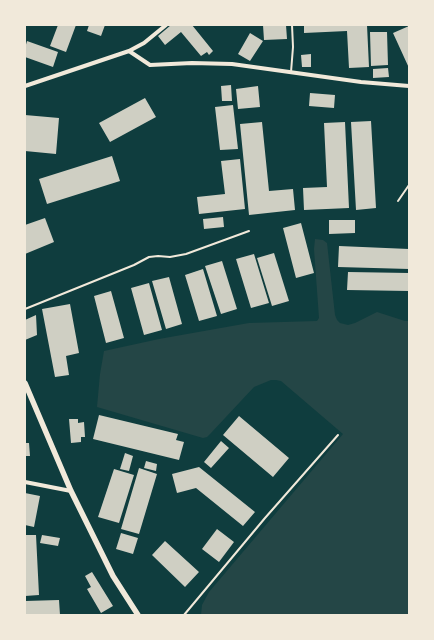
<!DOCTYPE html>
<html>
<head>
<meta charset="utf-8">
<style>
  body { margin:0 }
  #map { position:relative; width:434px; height:640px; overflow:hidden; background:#0f3d3e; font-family:"Work Sans",sans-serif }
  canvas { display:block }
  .frame { position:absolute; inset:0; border:26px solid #f1e9da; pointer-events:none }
</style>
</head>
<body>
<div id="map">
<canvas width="434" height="640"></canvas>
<div class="frame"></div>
</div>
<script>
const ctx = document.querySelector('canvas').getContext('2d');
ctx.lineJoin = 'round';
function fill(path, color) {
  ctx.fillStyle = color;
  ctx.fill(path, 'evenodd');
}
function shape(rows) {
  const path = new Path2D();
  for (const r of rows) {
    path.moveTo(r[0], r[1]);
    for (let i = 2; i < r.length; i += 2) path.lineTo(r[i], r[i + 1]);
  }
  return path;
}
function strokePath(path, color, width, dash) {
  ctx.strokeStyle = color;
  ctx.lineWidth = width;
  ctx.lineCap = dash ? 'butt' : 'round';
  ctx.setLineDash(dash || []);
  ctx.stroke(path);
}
fill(shape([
  [315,239,323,240,327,243,335,315,337,320,340,323,348,325,355,323,377,312,405,321,409,321,409,615,201,615,202,605,209,592,343,434,281,381,276,380,271,380,254,387,211,433,207,437,203,438,97,407,100,374,104,351,159,339,249,323,317,321,319,318,314,249]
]), '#244646');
fill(shape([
  [58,25,76,25,66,52,50,46],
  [89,25,105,25,101,36,87,31],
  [171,25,192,25,213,51,209,55,207,52,201,56,181,32,165,45,158,36],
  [263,25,286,25,287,39,264,40],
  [304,25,367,25,369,67,349,68,347,31,304,33],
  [409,26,409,68,393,33],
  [370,32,387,32,388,65,371,66],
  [250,33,263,41,250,61,238,54],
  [27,41,58,52,53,67,25,57,25,48],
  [311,54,311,67,302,67,301,55],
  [388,68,389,77,373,78,373,69],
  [231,85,232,101,222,101,221,86],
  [258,86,260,107,238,109,236,89],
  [310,93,335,95,334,108,309,106],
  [145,98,156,117,110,142,99,123],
  [233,105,238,149,220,150,215,107],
  [25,115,59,118,56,154,25,151],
  [371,121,376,208,356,210,351,122],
  [262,122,269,191,293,189,295,210,249,215,240,124],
  [345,122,349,208,304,210,303,188,327,187,324,123],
  [112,156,120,181,47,204,39,179],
  [240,159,245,209,199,214,197,197,225,194,221,161],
  [223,217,224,227,204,229,203,219],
  [45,218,54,242,25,254,25,225],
  [329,220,355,220,355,233,329,234],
  [301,223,314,273,296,278,283,228],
  [339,246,409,249,409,269,338,267],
  [274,253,289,301,272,306,257,258],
  [254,254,269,303,251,308,236,259],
  [222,261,237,309,221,314,205,266],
  [203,269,217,316,199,321,185,275],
  [348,272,409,273,409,291,347,290],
  [169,277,182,324,166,329,152,281],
  [149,283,162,330,144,335,131,288],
  [111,291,124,338,106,343,94,296],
  [70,304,79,353,66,356,69,375,55,377,42,309],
  [36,315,37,335,25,340,25,320],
  [99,415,178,434,176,440,184,442,179,460,93,439],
  [239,416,289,458,273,477,223,435],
  [69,419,78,419,78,423,84,422,85,437,81,437,81,442,71,443],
  [221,441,229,448,211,468,204,462],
  [25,443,29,443,30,456,25,456],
  [125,453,133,456,129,471,120,469],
  [146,461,157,464,156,471,144,468],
  [199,467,255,512,243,526,196,488,177,493,172,474],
  [139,468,157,474,139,534,121,529],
  [114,469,134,475,119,523,98,517],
  [25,493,40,496,34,527,25,525],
  [217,529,234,542,219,562,202,549],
  [121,533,138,538,133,554,116,549],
  [25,535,36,535,39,595,25,596],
  [42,535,60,538,58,546,40,543],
  [165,541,199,572,185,587,152,555],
  [92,572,113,606,101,613,87,589,91,587,85,576],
  [59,600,60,615,25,615,25,601]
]), '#cfcfc3');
strokePath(shape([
  [291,72,293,47,292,25],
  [398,201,409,185],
  [25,309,134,265,149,257,158,256,170,257,186,254,249,231],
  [184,615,265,518,338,435]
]), '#f1e9da', 2);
strokePath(shape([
  [129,51,150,65,192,63,232,64,361,82,409,86],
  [25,86,129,51,144,43,166,25],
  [25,482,71,491]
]), '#f1e9da', 4);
strokePath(shape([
  [25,383,71,491,113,576,138,615]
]), '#f1e9da', 5.5);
</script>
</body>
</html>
